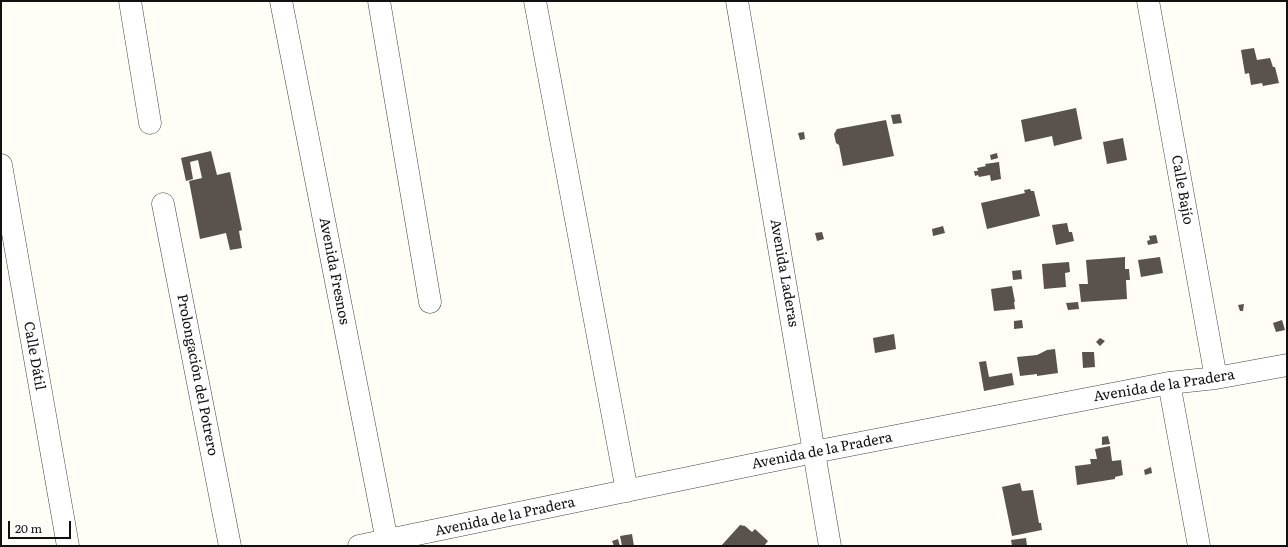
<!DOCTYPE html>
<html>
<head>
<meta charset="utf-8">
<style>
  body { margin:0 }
  #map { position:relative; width:1288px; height:547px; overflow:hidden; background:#fffdf5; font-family:Literata,serif }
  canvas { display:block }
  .frame { position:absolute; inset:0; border:2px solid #111; pointer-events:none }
  .scale { position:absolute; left:8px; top:521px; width:63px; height:18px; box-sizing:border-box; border:2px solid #111; border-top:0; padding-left:5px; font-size:12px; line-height:14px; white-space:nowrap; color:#111; -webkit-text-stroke:3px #fff; paint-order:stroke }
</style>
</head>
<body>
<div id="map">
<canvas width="1288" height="547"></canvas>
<div class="frame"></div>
<div class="scale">20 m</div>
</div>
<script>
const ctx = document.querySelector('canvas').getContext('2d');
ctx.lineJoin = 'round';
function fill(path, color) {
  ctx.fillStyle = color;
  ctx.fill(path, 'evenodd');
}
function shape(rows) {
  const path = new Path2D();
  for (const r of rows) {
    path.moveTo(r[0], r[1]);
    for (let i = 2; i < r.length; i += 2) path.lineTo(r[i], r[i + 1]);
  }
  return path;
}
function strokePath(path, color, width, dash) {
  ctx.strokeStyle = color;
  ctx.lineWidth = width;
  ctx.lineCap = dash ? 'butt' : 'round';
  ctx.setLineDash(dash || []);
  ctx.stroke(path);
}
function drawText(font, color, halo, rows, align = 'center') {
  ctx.font = font + ' Literata,serif';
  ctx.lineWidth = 4;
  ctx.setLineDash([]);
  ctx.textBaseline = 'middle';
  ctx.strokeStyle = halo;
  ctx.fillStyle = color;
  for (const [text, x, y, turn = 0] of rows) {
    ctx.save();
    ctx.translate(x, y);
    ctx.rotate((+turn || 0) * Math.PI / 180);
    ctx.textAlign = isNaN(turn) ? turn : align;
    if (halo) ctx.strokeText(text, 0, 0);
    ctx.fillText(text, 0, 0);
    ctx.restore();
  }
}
fill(shape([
  [1254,48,1257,60,1270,58,1273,67,1275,67,1279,83,1263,86,1262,83,1251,85,1249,73,1245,74,1241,50],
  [1076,108,1082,139,1054,146,1052,136,1025,142,1021,120],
  [900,114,902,123,893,124,891,115],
  [886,120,894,156,843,166,839,145,836,143,834,134,837,129],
  [804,132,805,139,800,140,798,133],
  [1123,138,1127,160,1107,164,1103,142],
  [211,151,217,175,230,172,242,230,239,231,242,248,230,250,226,233,200,239,189,181,202,178,198,160,190,162,193,179,186,181,181,158],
  [997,153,998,158,991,160,990,155],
  [999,162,1001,179,991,181,990,175,979,177,978,175,975,176,974,171,978,171,977,168,986,166,985,164],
  [1030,189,1031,191,1034,191,1040,216,987,229,981,203,1025,193,1024,190],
  [1067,223,1069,232,1072,232,1074,241,1056,245,1052,225],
  [943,226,945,233,933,236,932,229],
  [822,232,824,239,817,241,815,233],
  [1156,235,1158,243,1148,245,1147,241,1150,240,1149,236],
  [1125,257,1125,269,1129,269,1130,280,1126,280,1127,299,1081,302,1079,284,1088,284,1086,260],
  [1160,257,1163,273,1141,277,1138,260],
  [1069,262,1070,272,1065,273,1066,287,1044,289,1042,264],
  [1021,270,1022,279,1013,280,1012,271],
  [1012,286,1015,302,1014,302,1015,309,994,311,991,289],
  [1078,302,1079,309,1068,310,1066,303],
  [1244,304,1243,311,1240,311,1238,305],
  [1022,320,1023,328,1014,329,1014,321],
  [1282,320,1285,330,1276,332,1273,323],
  [894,334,896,349,875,353,873,338],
  [1100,338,1105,341,1100,346,1096,342],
  [1055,349,1058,373,1037,376,1037,374,1020,376,1017,357,1037,355,1047,350],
  [1082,352,1094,352,1095,367,1083,368],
  [986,361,989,377,1012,373,1014,385,984,391,979,362],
  [1108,436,1110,444,1102,445,1102,437],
  [1110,446,1112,461,1121,460,1123,475,1115,477,1115,479,1077,485,1075,466,1091,464,1090,459,1097,459,1095,449],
  [1151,467,1152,473,1145,475,1144,470],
  [1020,483,1022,491,1033,490,1039,523,1041,523,1042,530,1012,536,1002,487],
  [740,525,745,526,752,532,755,529,768,541,764,546,721,546],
  [632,534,634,546,622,546,620,536],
  [1026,538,1027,546,1012,546,1011,540],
  [618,539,620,546,614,546,612,541]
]), '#5a524d');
const street = shape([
  [130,1,150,123],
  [281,1,387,541],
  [379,1,430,302],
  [535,1,627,491],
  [737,1,830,546],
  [1148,1,1216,378],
  [1,165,68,546],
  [163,204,230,546],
  [1169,383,1199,546],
  [359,546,814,452,1169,383,1216,378,1287,365]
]);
strokePath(street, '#444', 23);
strokePath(street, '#fff', 22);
drawText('14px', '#111', '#fff', [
  ["Calle Bajío",1182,190,80],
  ["Avenida Fresnos",334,271,79],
  ["Avenida Laderas",784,273,80],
  ["Calle Dátil",34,356,80],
  ["Prolongación del Potrero",197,375,79],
  ["Avenida de la Pradera",1164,386,-9],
  ["Avenida de la Pradera",822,451,-11],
  ["Avenida de la Pradera",505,517,-12]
]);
</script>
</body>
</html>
